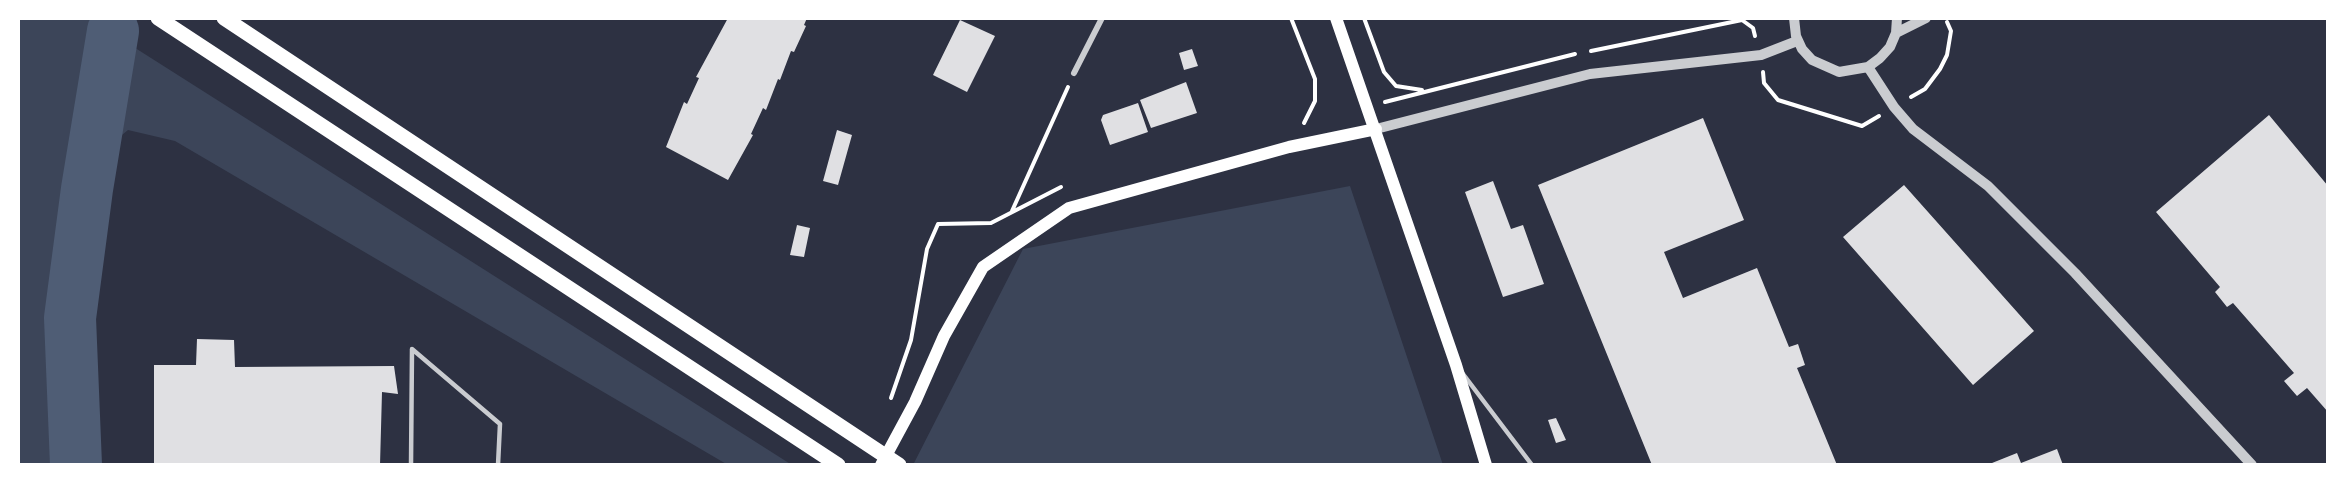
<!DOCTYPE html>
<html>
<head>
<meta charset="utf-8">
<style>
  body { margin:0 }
  #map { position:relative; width:2346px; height:483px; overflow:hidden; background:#2d3142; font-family:"Sofia Sans Condensed",sans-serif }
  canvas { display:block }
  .frame { position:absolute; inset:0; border:20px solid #fff; pointer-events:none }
</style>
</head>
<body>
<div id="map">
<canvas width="2346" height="483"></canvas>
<div class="frame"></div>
</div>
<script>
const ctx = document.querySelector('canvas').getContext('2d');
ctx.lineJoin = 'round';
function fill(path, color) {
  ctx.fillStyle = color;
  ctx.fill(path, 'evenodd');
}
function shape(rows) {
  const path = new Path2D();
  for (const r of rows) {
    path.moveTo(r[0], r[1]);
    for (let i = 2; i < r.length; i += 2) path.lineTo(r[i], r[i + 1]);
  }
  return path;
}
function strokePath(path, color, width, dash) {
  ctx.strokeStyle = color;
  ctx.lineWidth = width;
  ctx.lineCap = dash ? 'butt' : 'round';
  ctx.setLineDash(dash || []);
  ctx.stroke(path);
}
fill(shape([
  [18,18,88,18,792,465,728,465,175,141,128,130,66,181,92,465,18,465],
  [1350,186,1443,465,913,465,1023,249]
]), '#3c4559');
strokePath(shape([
  [76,465,70,318,87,189,113,31]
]), '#4f5d75', 52);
fill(shape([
  [728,18,807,18,804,25,806,26,794,52,791,51,780,80,778,79,766,110,763,108,751,134,753,135,728,180,666,147,684,102,687,104,699,78,696,77],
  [960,20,995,36,967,92,933,75],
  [1192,49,1198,66,1184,70,1179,53],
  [1186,82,1197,113,1151,128,1140,100],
  [1138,103,1148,132,1110,145,1101,120,1103,115],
  [2269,115,2328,186,2328,412,2307,388,2297,396,2284,381,2294,373,2233,303,2227,307,2215,292,2220,287,2156,212],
  [1703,118,1744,220,1664,252,1683,298,1757,268,1789,347,1798,344,1805,365,1797,368,1837,465,1652,465,1538,185],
  [837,130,852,135,838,185,823,181],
  [1493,181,1511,229,1523,225,1544,284,1503,297,1465,192],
  [1904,185,2034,331,1973,385,1843,237],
  [797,225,810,228,804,257,790,255],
  [197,339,234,340,235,367,394,366,398,394,382,392,380,465,154,465,154,365,196,365],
  [1556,418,1566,440,1556,443,1548,420],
  [2057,449,2063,465,1987,465,2017,453,2021,463]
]), '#e0e0e3');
strokePath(shape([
  [1291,18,1315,79,1315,101,1304,123],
  [1364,18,1384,72,1396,86,1422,90],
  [1591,51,1742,20,1753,28,1755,36],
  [1763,72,1764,83,1778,100,1862,126,1879,116],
  [1911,97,1925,89,1940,69,1947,55,1951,31,1947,22],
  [1385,102,1575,54],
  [1012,211,1068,87],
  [891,398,911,340,927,249,938,224,991,223,1061,187]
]), '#fff', 4);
strokePath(shape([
  [1463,374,1532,465],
  [411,465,412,349,500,424,498,465]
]), '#caccd0', 4.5);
strokePath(shape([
  [1074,73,1102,18]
]), '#caccd0', 6);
strokePath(shape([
  [1794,18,1796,36,1802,49,1812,60,1839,72,1868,67,1880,58,1890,47,1896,33,1897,18],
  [1896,33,1926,18],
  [1868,67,1894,107,1913,129,1988,186,2075,273,2252,465],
  [1376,129,1590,74,1761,55,1797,41]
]), '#caccd0', 10);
strokePath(shape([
  [1336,18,1456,365,1486,465],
  [881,465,915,402,944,336,983,267,1069,208,1289,147,1376,129]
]), '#fff', 12);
strokePath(shape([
  [158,18,838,465],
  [224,18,899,465]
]), '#fff', 15);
</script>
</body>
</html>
